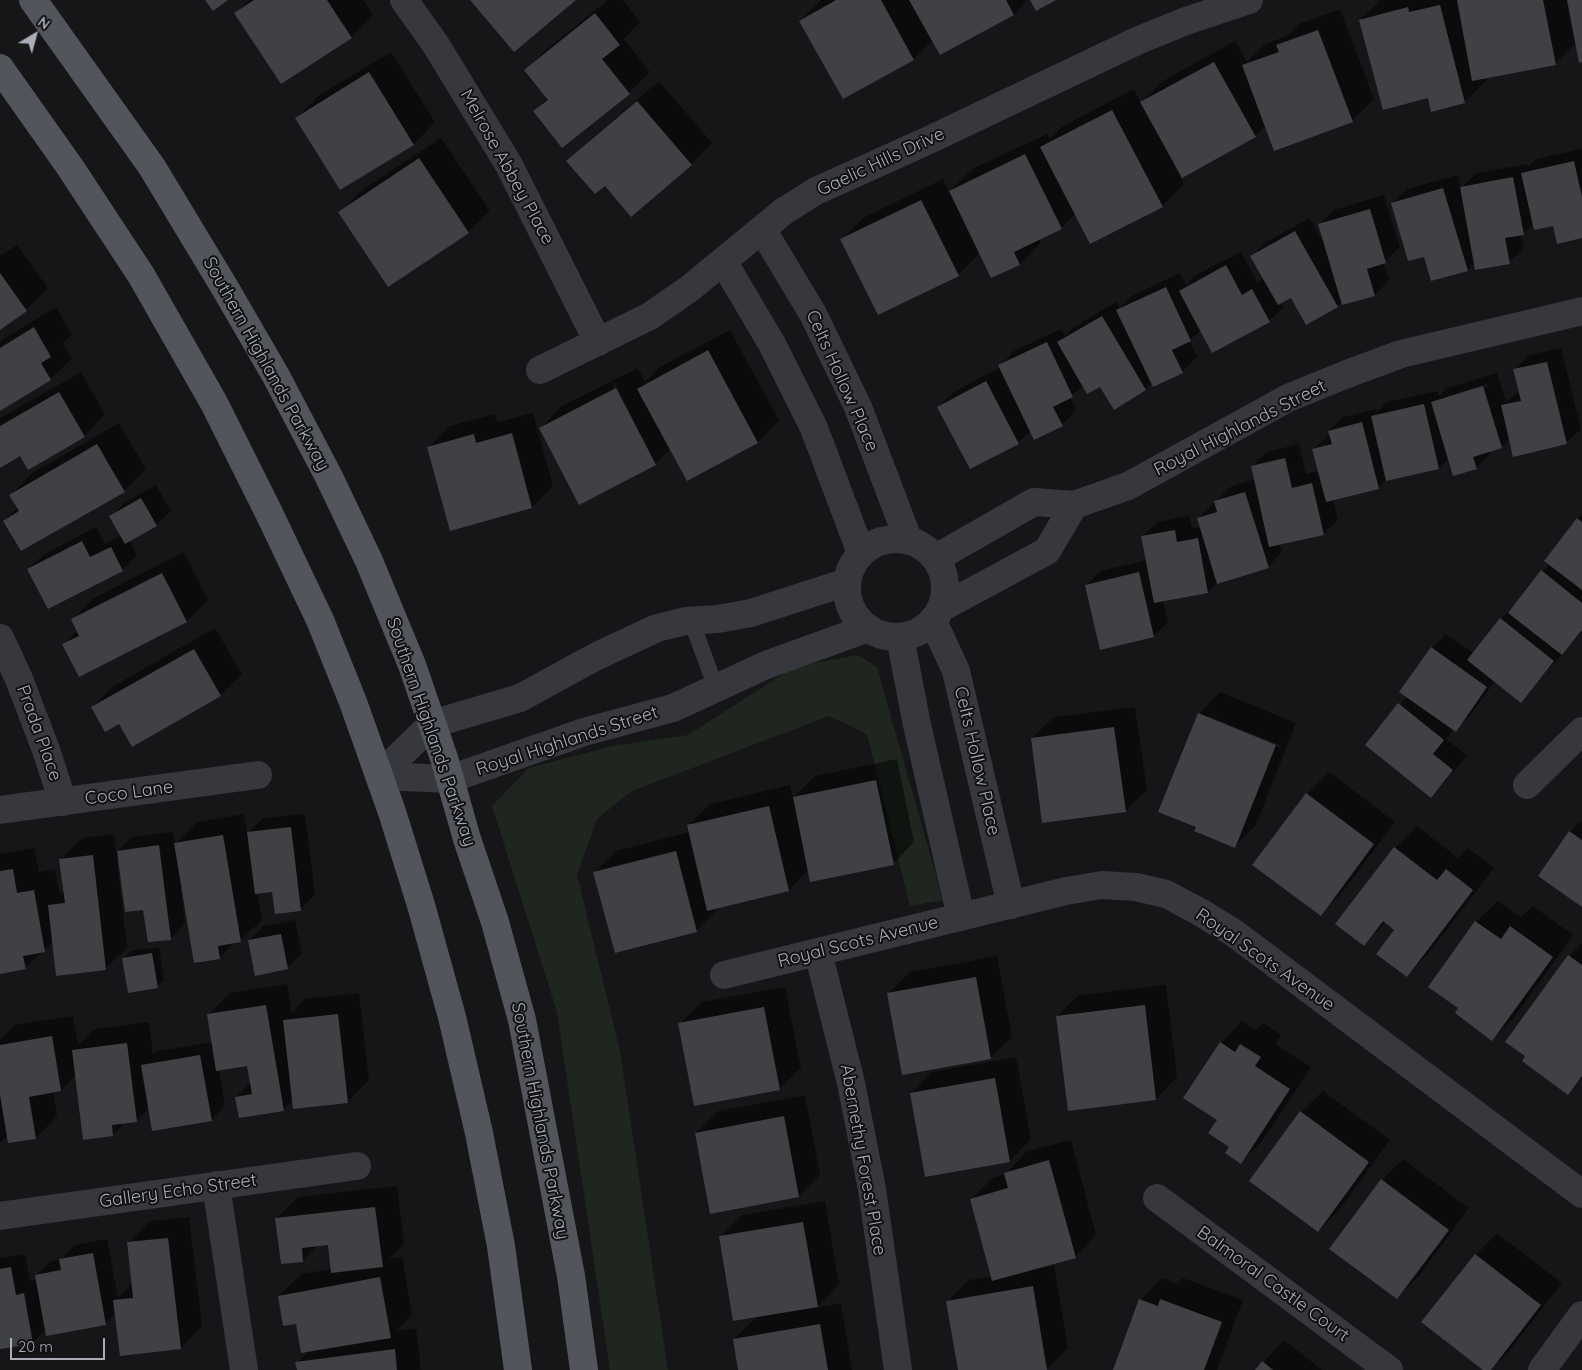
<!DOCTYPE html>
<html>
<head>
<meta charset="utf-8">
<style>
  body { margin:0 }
  #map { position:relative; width:1582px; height:1370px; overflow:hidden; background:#161618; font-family:Quicksand,sans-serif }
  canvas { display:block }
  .north { position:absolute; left:10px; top:10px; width:50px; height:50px; -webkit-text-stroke:4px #111113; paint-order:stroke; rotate:37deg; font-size:14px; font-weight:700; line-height:20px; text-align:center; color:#a8adb8 }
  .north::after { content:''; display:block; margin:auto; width:18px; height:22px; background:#a8adb8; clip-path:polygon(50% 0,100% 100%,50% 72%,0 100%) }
  .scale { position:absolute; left:10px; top:1338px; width:95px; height:22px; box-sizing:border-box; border:2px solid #a8adb8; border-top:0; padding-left:6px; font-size:15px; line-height:18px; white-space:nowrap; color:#a8adb8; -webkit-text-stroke:4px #111113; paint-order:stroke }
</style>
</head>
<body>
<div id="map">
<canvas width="1582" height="1370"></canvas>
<div class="north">N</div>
<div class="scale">20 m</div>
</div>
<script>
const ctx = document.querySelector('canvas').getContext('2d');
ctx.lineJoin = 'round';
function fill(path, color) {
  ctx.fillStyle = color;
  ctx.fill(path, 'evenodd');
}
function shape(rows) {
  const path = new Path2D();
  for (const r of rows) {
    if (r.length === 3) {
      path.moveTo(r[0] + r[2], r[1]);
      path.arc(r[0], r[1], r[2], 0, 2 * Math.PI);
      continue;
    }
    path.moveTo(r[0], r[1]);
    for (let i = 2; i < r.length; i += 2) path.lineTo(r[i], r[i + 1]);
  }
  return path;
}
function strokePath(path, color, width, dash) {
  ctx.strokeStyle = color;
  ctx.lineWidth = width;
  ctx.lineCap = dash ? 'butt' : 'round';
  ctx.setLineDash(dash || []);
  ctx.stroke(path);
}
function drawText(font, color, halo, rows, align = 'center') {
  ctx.font = font + ' Quicksand,sans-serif';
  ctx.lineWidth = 4;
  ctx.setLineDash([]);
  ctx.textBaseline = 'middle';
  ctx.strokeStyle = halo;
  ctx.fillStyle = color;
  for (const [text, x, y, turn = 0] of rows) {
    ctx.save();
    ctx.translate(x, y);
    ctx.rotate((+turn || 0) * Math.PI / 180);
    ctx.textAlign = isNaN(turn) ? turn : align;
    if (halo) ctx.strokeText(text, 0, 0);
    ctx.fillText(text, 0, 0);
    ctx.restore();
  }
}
fill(shape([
  [858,655,877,667,943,900,910,906,867,734,829,716,632,791,597,819,577,875,620,1051,668,1370,610,1370,557,1012,492,806,529,768,612,746,688,735,794,667]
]), '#1e261f');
fill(shape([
  [249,0,363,0,373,15,351,37,281,83,236,13],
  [608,0,623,0,640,22,624,39,650,72,629,93,534,112,548,98,526,70,547,49],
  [821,0,1027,0,1014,14,940,53,933,40,914,59,843,98,800,21],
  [1381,0,1582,0,1582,61,1576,43,1555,64,1485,78,1486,81,1464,102,1429,97,1360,20],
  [1340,9,1374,99,1352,121,1266,125,1255,136,1175,167,1184,184,1162,206,1076,213,1061,228,1039,238,1041,242,1020,264,992,277,980,253,958,275,842,240,863,218,943,179,949,192,972,169,1047,134,1050,139,1063,126,1134,89,1141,103,1163,81,1235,41,1247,62,1265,44,1287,36,1299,24],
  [391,52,435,122,414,144,341,189,297,118,318,96],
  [659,81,712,143,691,164,605,184,568,161,590,140],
  [441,138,490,211,468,232,340,212,361,191],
  [1582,149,1582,237,1554,224,1534,223,1523,234,1521,234,1524,248,1509,262,1475,262,1467,270,1424,255,1393,204,1407,189,1458,175,1461,188,1476,173,1527,164,1528,167,1536,159],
  [1384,195,1400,247,1383,262,1389,280,1375,295,1342,301,1337,306,1292,296,1281,302,1284,307,1269,321,1201,330,1189,341,1197,357,1182,372,1152,383,1146,389,1114,408,1100,385,1084,385,1070,397,1076,410,1062,425,1031,430,1018,443,938,407,953,393,1000,367,1000,366,1014,351,1061,329,1065,336,1073,328,1116,302,1120,308,1132,296,1180,273,1186,285,1194,276,1241,252,1257,282,1264,278,1251,256,1266,242,1310,218,1323,241,1319,225,1334,210],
  [17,245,48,288,26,310,0,329,0,256],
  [56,307,72,334,63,343,72,358,51,379,0,410,0,341],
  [730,330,779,420,758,442,687,480,671,448,655,464,541,428,562,406,638,368,645,382,660,367],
  [614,382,653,458,651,458,612,383],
  [1561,348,1581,429,1566,443,1510,438,1502,447,1490,451,1491,453,1476,468,1449,458,1439,468,1386,480,1378,488,1333,499,1338,520,1323,534,1280,544,1282,552,1268,567,1217,583,1208,592,1163,600,1168,622,1154,636,1086,585,1101,571,1147,560,1143,536,1157,522,1189,516,1192,528,1201,527,1199,518,1213,504,1216,503,1216,501,1230,487,1255,479,1252,466,1267,452,1299,444,1306,474,1319,471,1313,449,1330,434,1329,431,1343,417,1376,409,1377,412,1387,402,1438,391,1439,396,1447,388,1497,373,1506,402,1520,391,1515,369,1529,355],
  [1489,383,1489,386,1448,399,1448,396],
  [81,372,105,414,84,436,20,455,0,466,0,418],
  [533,413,553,486,532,507,428,448,450,426,495,414,498,422],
  [119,423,146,469,124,491,5,521,18,507,11,495,32,473],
  [156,485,171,511,156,525,129,540,137,555,122,570,48,608,28,569,43,555,96,527,105,544,121,535,111,516,125,502],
  [1582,514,1582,632,1520,701,1495,681,1470,716,1455,730,1454,729,1446,739,1467,755,1445,782,1431,796,1367,745,1407,696,1432,648,1446,634,1474,653,1501,619,1515,605,1550,563,1577,519],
  [184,552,208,600,187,621,64,644,78,630,73,619,94,598],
  [215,628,242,674,220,695,119,722,92,707,114,686],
  [1220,692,1296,723,1256,825,1235,846,1197,826,1199,714],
  [1208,716,1282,746,1281,748,1208,719],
  [1135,707,1147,790,1125,811,1032,738,1054,717],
  [897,759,914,842,893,864,809,869,789,890,717,907,718,909,696,931,595,872,616,851,689,832,688,826,710,804,790,785,793,798,815,776],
  [1329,772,1395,822,1342,893,1320,914,1307,794],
  [244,814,247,834,263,818,305,814,315,895,300,909,273,891,257,893,262,920,240,941,235,942,220,957,183,888,181,889,185,924,171,938,149,941,145,909,119,859,117,859,127,948,105,969,53,942,25,968,0,973,0,854,34,848,39,872,55,869,60,895,64,890,61,859,82,838,114,834,116,853,132,837,173,832,175,844,197,822],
  [1582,820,1582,906,1539,876,1570,832],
  [1417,826,1458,858,1468,848,1494,868,1428,954,1406,976,1396,929,1386,922,1364,944,1337,924,1395,848],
  [1498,901,1521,917,1533,906,1573,935,1514,1018,1492,1039,1460,1008,1476,922],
  [295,920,302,954,287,968,250,940,264,926],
  [1582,943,1582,1079,1568,1093,1527,1056,1507,1041,1569,956],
  [159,947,164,980,157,987,124,958,131,951],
  [997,956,1012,1037,990,1058,888,994,910,972],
  [287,984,292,1013,305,999,359,993,369,1080,347,1102,293,1100,283,1110,236,1097,251,1082,248,1064,219,1069,225,1106,211,1120,149,1108,136,1121,125,1122,113,1135,76,1075,61,1090,53,1091,57,1116,36,1138,8,1135,0,1143,0,1040,15,1025,73,1016,78,1045,95,1029,149,1022,153,1055,157,1051,213,1042,208,1015,230,993],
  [1166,985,1177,1077,1156,1099,1057,1016,1079,995],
  [785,987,801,1068,779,1089,680,1024,701,1002],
  [1242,1021,1256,1030,1263,1023,1281,1035,1275,1044,1311,1067,1262,1141,1241,1162,1219,1119,1221,1043],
  [1016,1057,1031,1139,1010,1161,911,1094,932,1072],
  [1323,1091,1390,1140,1340,1209,1318,1231,1301,1112],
  [805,1095,820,1175,799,1196,696,1133,718,1111],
  [1071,1140,1096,1235,1075,1257,1043,1266,1043,1267,1054,1266,1068,1348,1047,1369,960,1370,948,1301,969,1280,992,1276,971,1199,993,1178,1006,1174,1027,1151],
  [1403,1159,1469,1208,1419,1276,1397,1297,1382,1180],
  [397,1186,404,1244,389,1259,402,1257,412,1315,396,1331,416,1328,421,1370,298,1370,297,1363,309,1351,297,1322,279,1296,301,1274,332,1269,329,1244,318,1245,303,1260,276,1219,298,1197],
  [825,1201,839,1284,816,1308,841,1303,852,1370,740,1370,734,1339,758,1316,720,1237,742,1215],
  [189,1217,202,1326,181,1348,116,1313,105,1324,46,1329,32,1343,0,1348,0,1258,25,1254,30,1281,37,1280,36,1275,51,1261,61,1259,75,1245,107,1239,118,1298,133,1282,128,1243,150,1221],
  [1497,1233,1562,1283,1509,1351,1490,1370,1485,1370,1476,1255],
  [1162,1278,1177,1284,1183,1278,1243,1300,1217,1370,1114,1370,1141,1300],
  [1284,1340,1322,1370,1256,1370]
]), '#0007');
fill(shape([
  [205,0,228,0,213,11],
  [254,0,327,0,352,38,281,84,234,13],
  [470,0,576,0,514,52],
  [836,0,881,0,914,60,843,99,799,21],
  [909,0,1006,0,1014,15,940,55],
  [1030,0,1056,0,1036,11],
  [1457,0,1543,0,1556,65,1472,81],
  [1567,0,1582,0,1582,62,1579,63],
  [1440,5,1465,103,1431,112,1428,98,1383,110,1359,20,1408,7,1409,12],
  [595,13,620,45,602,59,630,94,562,148,533,111,548,100,524,70],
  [1318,30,1353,122,1274,151,1242,65,1279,52,1276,45],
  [1214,62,1256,137,1182,178,1140,102],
  [369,72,414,145,340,190,295,118],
  [637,101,692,165,631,217,605,186,595,194,566,161],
  [1112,110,1163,207,1090,244,1040,147],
  [1025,154,1062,229,1014,252,1020,265,991,278,949,191],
  [419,158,469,233,388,287,338,212],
  [1574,161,1582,197,1582,238,1557,244,1553,226,1534,230,1521,173],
  [1513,177,1524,235,1505,238,1510,264,1475,270,1460,187],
  [1443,188,1468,271,1431,281,1424,257,1408,261,1391,203],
  [921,200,959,276,878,315,840,239],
  [1370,209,1386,263,1367,269,1375,296,1342,305,1318,224],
  [1295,231,1338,307,1306,325,1291,298,1278,305,1250,256],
  [1226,265,1242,295,1252,289,1270,322,1212,353,1179,291],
  [0,273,27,311,0,330],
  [1166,287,1191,341,1172,350,1183,373,1153,387,1116,310],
  [1102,316,1146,390,1114,410,1100,387,1087,394,1057,342],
  [34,327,51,357,41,363,51,380,0,411,0,348],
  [1047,342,1073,397,1053,407,1063,426,1034,440,998,365],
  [708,350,758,443,687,481,637,389],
  [1547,362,1567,444,1513,457,1501,405,1521,401,1513,369],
  [986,381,1019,444,970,469,937,407],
  [1483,386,1502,448,1473,457,1477,469,1453,476,1431,402],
  [616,388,656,465,579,505,539,428],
  [59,392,85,437,28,470,20,456,0,468,0,426],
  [1424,404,1439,469,1386,481,1371,416],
  [1362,422,1379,489,1326,502,1312,449,1332,444,1328,431],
  [512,433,532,508,450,531,427,447,474,434,476,443],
  [97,444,125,492,21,551,3,521,19,511,9,495],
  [1285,458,1292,488,1312,483,1324,535,1269,547,1251,466],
  [1245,492,1269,568,1217,584,1197,518,1217,512,1214,501],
  [141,498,157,526,125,544,109,516],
  [1577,518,1582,522,1582,590,1544,561],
  [1175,530,1177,542,1198,538,1208,593,1154,603,1141,536],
  [82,541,90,557,111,547,123,571,48,609,27,569],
  [1541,570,1582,603,1582,630,1562,655,1508,613],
  [1139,572,1154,637,1100,650,1085,585],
  [162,573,187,622,79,677,62,644,79,636,71,619],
  [1500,618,1554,661,1521,703,1467,660],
  [1431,647,1487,687,1456,732,1399,692],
  [194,649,221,696,132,747,119,724,105,732,91,707],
  [1398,703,1444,740,1433,754,1453,770,1431,798,1365,745],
  [1198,713,1276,745,1235,848,1194,831,1196,827,1158,812],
  [1114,727,1126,812,1042,823,1031,738],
  [876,780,894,865,810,882,793,797],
  [1306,793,1374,844,1321,916,1252,865],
  [769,806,789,891,707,911,687,825],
  [291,827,301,911,275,914,272,892,255,894,247,832],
  [1569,831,1582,840,1582,907,1538,876],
  [223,835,241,942,218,946,220,959,194,963,174,843],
  [159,845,171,940,148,942,143,910,125,912,117,851],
  [1394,847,1437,880,1446,869,1473,890,1407,977,1376,954,1394,930,1383,921,1364,946,1335,924],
  [676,851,697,932,615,953,593,872],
  [93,855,106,970,56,976,48,905,65,903,59,859],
  [13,869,17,893,34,890,45,952,23,956,26,969,0,974,0,871],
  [1475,921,1501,939,1510,926,1553,957,1492,1041,1455,1013,1458,1008,1428,987],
  [281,934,288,969,255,976,248,940],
  [152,953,158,988,128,993,122,958],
  [1568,955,1582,965,1582,1076,1568,1095,1522,1061,1525,1056,1505,1042],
  [976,977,991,1059,902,1075,887,993],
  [266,1005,284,1111,239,1118,235,1097,252,1094,247,1066,216,1071,207,1014],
  [1145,1005,1156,1100,1068,1111,1056,1016],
  [764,1007,780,1090,694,1106,678,1023],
  [338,1014,348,1103,293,1109,283,1020],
  [52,1036,61,1091,29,1097,36,1139,8,1143,0,1095,0,1045],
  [1220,1042,1235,1052,1240,1044,1261,1057,1255,1066,1290,1089,1241,1164,1225,1153,1229,1147,1208,1133,1217,1120,1183,1098],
  [127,1043,137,1122,112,1125,113,1136,83,1140,72,1050],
  [200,1055,212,1121,152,1131,141,1065],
  [995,1078,1010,1162,925,1177,910,1093],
  [1300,1111,1369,1162,1318,1232,1249,1181],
  [784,1116,799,1197,710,1214,695,1133],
  [1049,1160,1076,1258,992,1281,970,1199,1008,1188,1004,1173],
  [1381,1179,1449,1230,1397,1299,1329,1249],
  [375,1207,383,1267,331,1273,328,1245,302,1248,303,1262,281,1264,275,1218],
  [803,1222,818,1307,733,1321,719,1236],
  [168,1238,181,1349,120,1356,113,1300,133,1298,127,1242],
  [93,1253,106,1325,46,1336,35,1275,61,1270,59,1259],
  [1475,1254,1541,1305,1491,1370,1483,1370,1421,1322],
  [11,1267,16,1295,24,1293,33,1344,0,1349,0,1269],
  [380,1277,391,1338,301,1353,296,1324,283,1326,278,1296],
  [1033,1286,1047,1370,958,1370,946,1301],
  [1139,1299,1158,1306,1160,1299,1222,1322,1204,1370,1113,1370],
  [820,1324,828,1370,738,1370,733,1339],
  [395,1349,397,1370,297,1370,295,1362],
  [1262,1361,1273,1370,1255,1370]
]), '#404145');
strokePath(shape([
  [691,620,716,688]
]), '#37383d', 16);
strokePath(shape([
  [404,0,436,45,509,165,598,342],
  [762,229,813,314,858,407,908,539],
  [723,261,772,344,814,428,861,553],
  [540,370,650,316,689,289,784,211,816,191,929,140,1139,40,1186,21,1249,0],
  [1074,505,1128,486,1288,398,1347,374,1401,354,1582,311],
  [896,588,49],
  [936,558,1034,502,1074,505,1047,551,943,607],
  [933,621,956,671,1011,905],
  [900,637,917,725,961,917],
  [0,638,19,679,46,750,63,802],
  [379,776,432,724,520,698,595,657,657,628,686,621,718,619,751,613,847,582],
  [379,776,450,779,584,732,673,708,766,665,868,628],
  [1527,785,1582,731],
  [0,810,258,775],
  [818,952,851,1083,872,1189,898,1370],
  [724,975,1066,891,1102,885,1136,887,1166,894,1200,912,1234,933,1582,1194],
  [216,1185,244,1370],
  [1157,1198,1389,1370],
  [0,1216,357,1166],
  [1542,1370,1582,1315]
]), '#37383d', 28);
strokePath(shape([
  [33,0,152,167,225,288,276,376,329,477,369,561,412,665,444,758,467,839,495,922,522,1020,571,1276,584,1370],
  [0,68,70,167,141,275,214,403,269,513,320,620,353,702,392,812,421,905,452,1017,479,1133,501,1246,518,1370]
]), '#53555c', 28);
drawText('18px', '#a8adb8', '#111113', [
  ["Gaelic Hills Drive",881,162,-25],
  ["Melrose Abbey Place",507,167,61],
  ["Southern Highlands Parkway",266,364,61],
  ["Celts Hollow Place",842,381,66],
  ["Royal Highlands Street",1240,428,-27],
  ["Southern Highlands Parkway",431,732,71],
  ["Prada Place",39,733,70],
  ["Royal Highlands Street",567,741,-18],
  ["Celts Hollow Place",977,761,77],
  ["Coco Lane",129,793,-8],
  ["Royal Scots Avenue",858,942,-14],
  ["Royal Scots Avenue",1265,960,35],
  ["Southern Highlands Parkway",540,1121,79],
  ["Abernethy Forest Place",863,1160,80],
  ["Gallery Echo Street",178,1191,-8],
  ["Balmoral Castle Court",1273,1284,36]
]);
</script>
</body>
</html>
